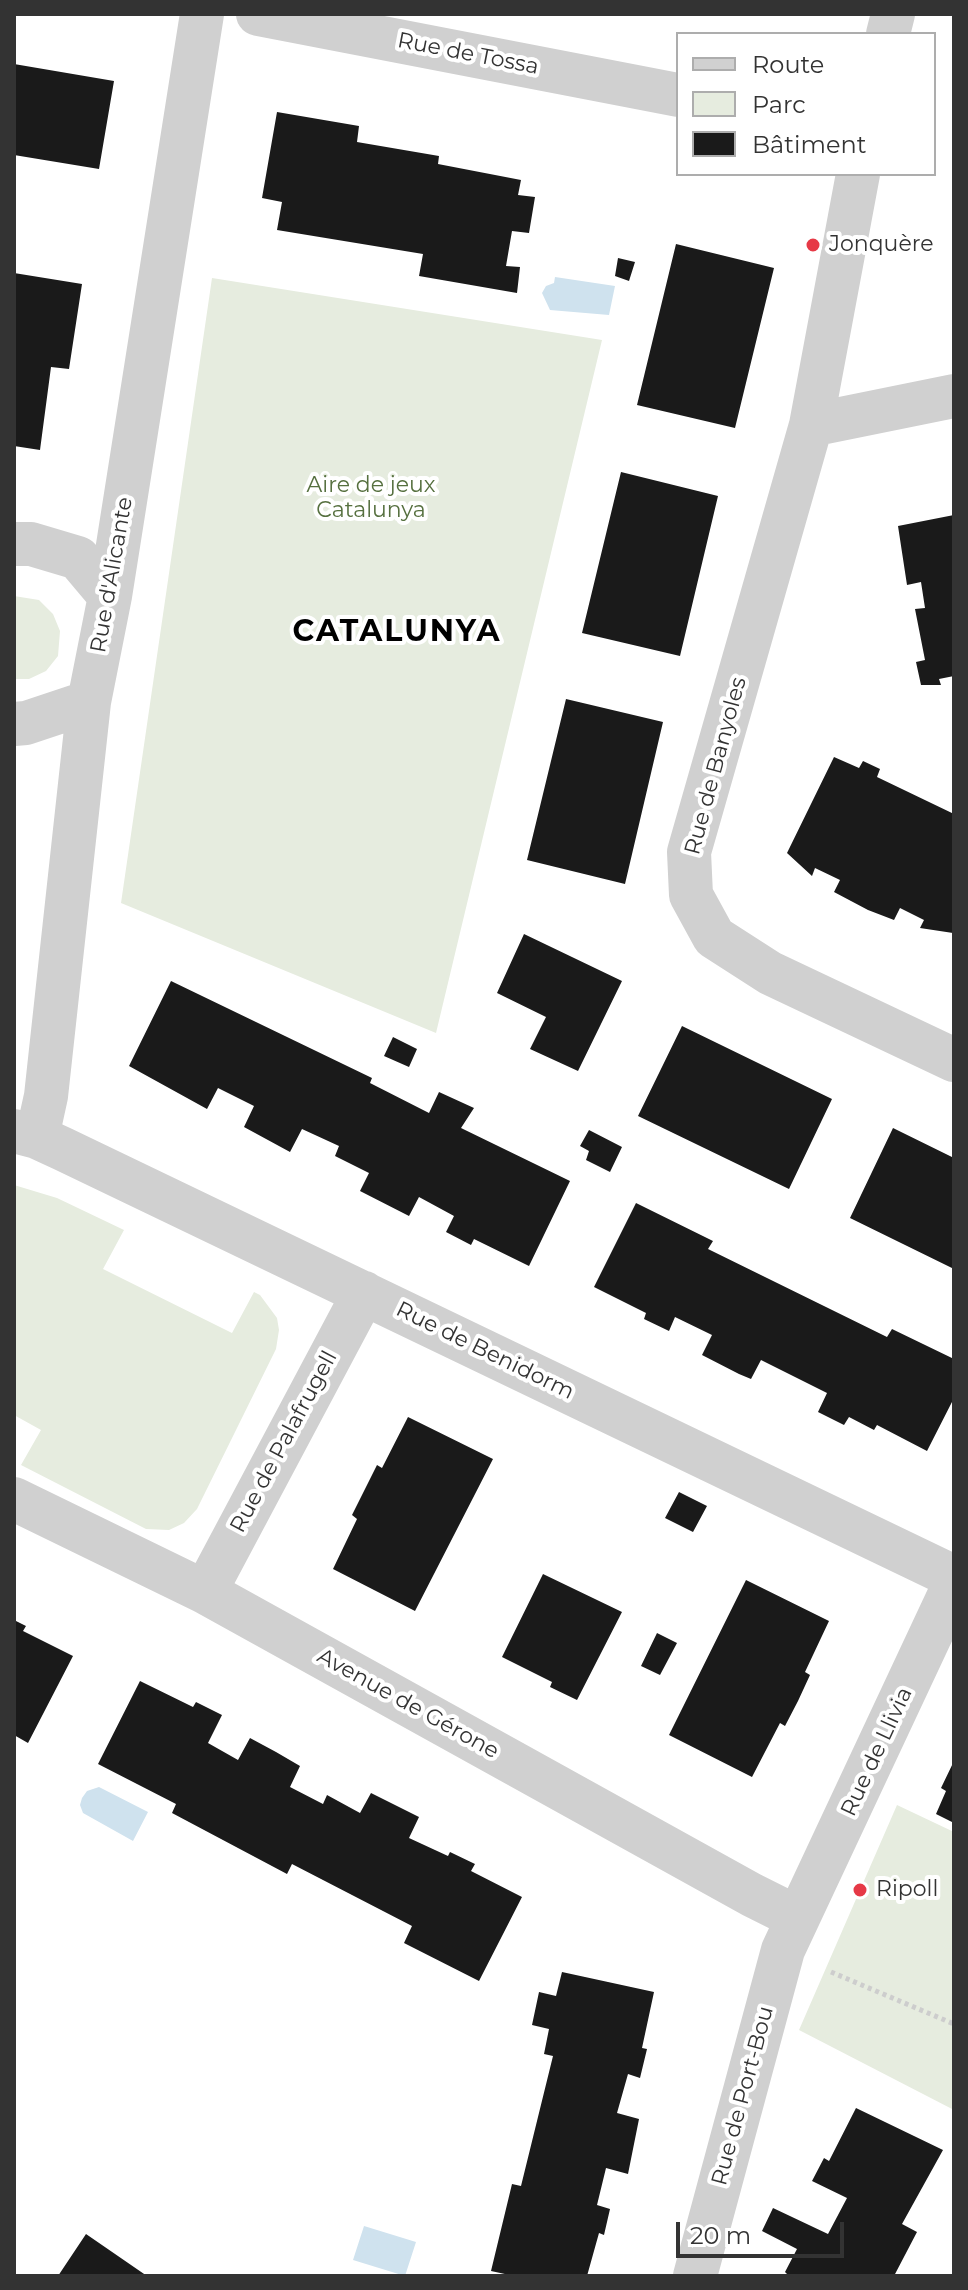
<!DOCTYPE html>
<html>
<head>
<meta charset="utf-8">
<style>
  body { margin:0 }
  #map { position:relative; width:968px; height:2290px; overflow:hidden; background:#fff; font-family:Montserrat,sans-serif }
  canvas { display:block }
  .frame { position:absolute; inset:0; border:16px solid #333; pointer-events:none }
  .legend { position:absolute; left:676px; top:32px; width:260px; height:144px; box-sizing:border-box; background:#fff; border:2px solid #adadad; margin:0; padding:10px 14px; list-style:none; font-size:24px; color:#333 }
  .legend li { display:flex; align-items:center; gap:16px; height:40px }
  .legend b { width:40px; border:2px solid #adadad }
  .scale { position:absolute; left:676px; top:2222px; width:168px; height:36px; box-sizing:border-box; border:4px solid #333; border-top:0; padding-left:10px; font-size:24px; line-height:28px; white-space:nowrap; color:#333; -webkit-text-stroke:6px #fff; paint-order:stroke }
</style>
</head>
<body>
<div id="map">
<canvas width="968" height="2290"></canvas>
<div class="frame"></div>
<ul class="legend">
<li><b style="height:10px;background:#d0d0d0"></b>Route</li>
<li><b style="height:22px;background:#e6ecdf"></b>Parc</li>
<li><b style="height:22px;background:#1a1a1a"></b>Bâtiment</li>
</ul>
<div class="scale">20 m</div>
</div>
<script>
const ctx = document.querySelector('canvas').getContext('2d');
ctx.lineJoin = 'round';
function fill(path, color) {
  ctx.fillStyle = color;
  ctx.fill(path, 'evenodd');
}
function shape(rows) {
  const path = new Path2D();
  for (const r of rows) {
    path.moveTo(r[0], r[1]);
    for (let i = 2; i < r.length; i += 2) path.lineTo(r[i], r[i + 1]);
  }
  return path;
}
function strokePath(path, color, width, dash) {
  ctx.strokeStyle = color;
  ctx.lineWidth = width;
  ctx.lineCap = dash ? 'butt' : 'round';
  ctx.setLineDash(dash || []);
  ctx.stroke(path);
}
function drawText(font, color, halo, rows, align = 'center') {
  ctx.font = font + ' Montserrat,sans-serif';
  ctx.lineWidth = 8;
  ctx.setLineDash([]);
  ctx.textBaseline = 'middle';
  ctx.strokeStyle = halo;
  ctx.fillStyle = color;
  for (const [text, x, y, turn = 0] of rows) {
    ctx.save();
    ctx.translate(x, y);
    ctx.rotate((+turn || 0) * Math.PI / 180);
    ctx.textAlign = isNaN(turn) ? turn : align;
    if (halo) ctx.strokeText(text, 0, 0);
    ctx.fillText(text, 0, 0);
    ctx.restore();
  }
}
fill(shape([
  [212,278,602,340,436,1033,121,903],
  [14,596,39,600,53,614,60,631,58,656,46,671,29,679,14,679],
  [14,1185,57,1198,124,1230,103,1269,232,1333,254,1292,260,1295,277,1318,279,1330,276,1349,197,1509,184,1523,169,1530,146,1529,21,1465,41,1430,14,1415],
  [897,1805,954,1832,954,2110,799,2030]
]), '#e6ecdf');
fill(shape([
  [555,277,615,286,609,315,550,310,542,293,546,286,554,283],
  [99,1787,148,1812,133,1841,83,1813,80,1805,82,1798,87,1791],
  [364,2226,416,2242,405,2276,353,2260]
]), '#cfe2ee');
fill(shape([
  [14,64,114,81,99,169,14,155],
  [277,112,359,126,357,142,439,156,438,164,521,180,518,195,535,197,529,233,512,231,506,266,520,267,517,293,419,276,423,254,277,230,282,202,262,198],
  [676,244,774,268,735,428,637,405],
  [618,258,635,262,629,281,615,276],
  [14,273,82,284,69,369,51,367,40,450,14,446],
  [621,472,718,496,680,656,582,633],
  [954,515,954,676,939,679,941,685,921,685,916,662,925,660,915,609,925,608,921,582,907,585,898,526],
  [566,699,663,722,625,884,527,860],
  [834,757,859,768,863,761,880,769,877,777,954,814,953,933,920,928,924,920,900,908,894,920,868,910,834,892,840,880,815,868,812,876,787,853],
  [524,934,622,981,578,1071,530,1049,546,1017,497,993],
  [171,981,372,1078,370,1083,429,1113,439,1092,474,1108,461,1128,570,1181,529,1266,474,1239,471,1245,446,1232,454,1216,419,1197,409,1216,360,1191,369,1173,335,1156,339,1146,302,1129,290,1152,244,1127,254,1106,218,1088,207,1109,129,1066],
  [682,1026,832,1099,789,1189,638,1116],
  [393,1037,417,1049,409,1067,384,1056],
  [893,1128,954,1158,954,1269,850,1218],
  [589,1130,622,1147,610,1172,586,1160,589,1151,580,1146],
  [636,1203,713,1241,708,1249,887,1337,892,1329,954,1359,954,1398,927,1451,877,1425,874,1430,849,1417,844,1425,818,1412,827,1393,761,1360,751,1379,739,1374,702,1355,712,1335,675,1317,669,1331,644,1319,646,1313,594,1287],
  [408,1417,493,1459,415,1611,333,1569,357,1519,352,1515,377,1465,382,1468],
  [679,1492,707,1506,693,1532,665,1518],
  [543,1574,622,1612,577,1700,550,1687,552,1682,502,1657],
  [746,1580,829,1621,805,1672,810,1675,798,1701,785,1726,780,1723,752,1777,669,1735],
  [14,1620,26,1626,23,1631,73,1656,28,1743,14,1735],
  [657,1633,677,1643,660,1675,641,1666],
  [140,1681,193,1707,196,1702,222,1715,208,1743,238,1760,250,1738,276,1752,300,1766,290,1787,323,1804,327,1795,360,1813,371,1793,419,1817,409,1838,448,1856,450,1852,475,1864,471,1871,522,1897,479,1981,404,1943,412,1926,292,1864,287,1874,172,1813,176,1804,98,1764],
  [954,1761,954,1823,936,1814,946,1791,941,1788],
  [562,1972,654,1992,642,2048,647,2049,640,2078,628,2074,617,2113,639,2119,628,2174,606,2168,597,2205,610,2209,604,2235,599,2233,587,2276,514,2276,491,2271,512,2184,521,2186,553,2056,544,2054,549,2029,532,2025,539,1992,556,1996],
  [856,2108,943,2150,902,2224,917,2232,894,2276,789,2276,785,2272,797,2249,762,2231,773,2208,828,2234,847,2198,812,2181,824,2158,829,2161],
  [86,2234,147,2276,58,2276]
]), '#1a1a1a');
strokePath(shape([
  [831,1972,954,2024]
]), '#cdcdcd', 5, [4, 4]);
strokePath(shape([
  [258,14,678,95],
  [888,34,893,14],
  [858,174,811,425,689,852,691,895,714,937,770,973,954,1060],
  [811,425,954,396],
  [14,544,31,544,78,558,110,596],
  [14,724,26,723,89,702],
  [14,1131,37,1137,63,1149,954,1577],
  [37,1137,46,1096,89,702,110,596,202,14],
  [14,1499,205,1592,752,1895,798,1918],
  [205,1592,364,1293],
  [695,2276,783,1950,954,1585]
]), '#d0d0d0', 44);
for (const [x, y, r, color] of [
  [813,245,8,"#e63946"],
  [860,1890,8,"#e63946"]
]) {
  const dot = new Path2D();
  dot.arc(x, y, r, 0, 2 * Math.PI);
  ctx.fillStyle = color;
  ctx.fill(dot);
  strokePath(dot, '#fff', 3);
}
drawText('22px', '#333', '#fff', [
  ["Rue de Tossa",468,54,11],
  ["Rue d'Alicante",112,575,-80],
  ["Rue de Banyoles",716,766,-75],
  ["Rue de Benidorm",485,1351,26],
  ["Rue de Palafrugell",284,1442,-62],
  ["Avenue de Gérone",408,1704,29],
  ["Rue de Llivia",877,1752,-65],
  ["Rue de Port-Bou",743,2096,-75]
]);
drawText('22px', '#333', '#fff', [
  ["Jonquère",829,245],
  ["Ripoll",876,1890]
], 'left');
drawText('22px', '#56703f', '#fff', [
  ["Aire de jeux",371,486],
  ["Catalunya",371,511]
]);
ctx.letterSpacing = '2px';
drawText('bold 30px', '#000', '#fff', [
  ["CATALUNYA",397,632]
]);
ctx.letterSpacing = '0px';
</script>
</body>
</html>
